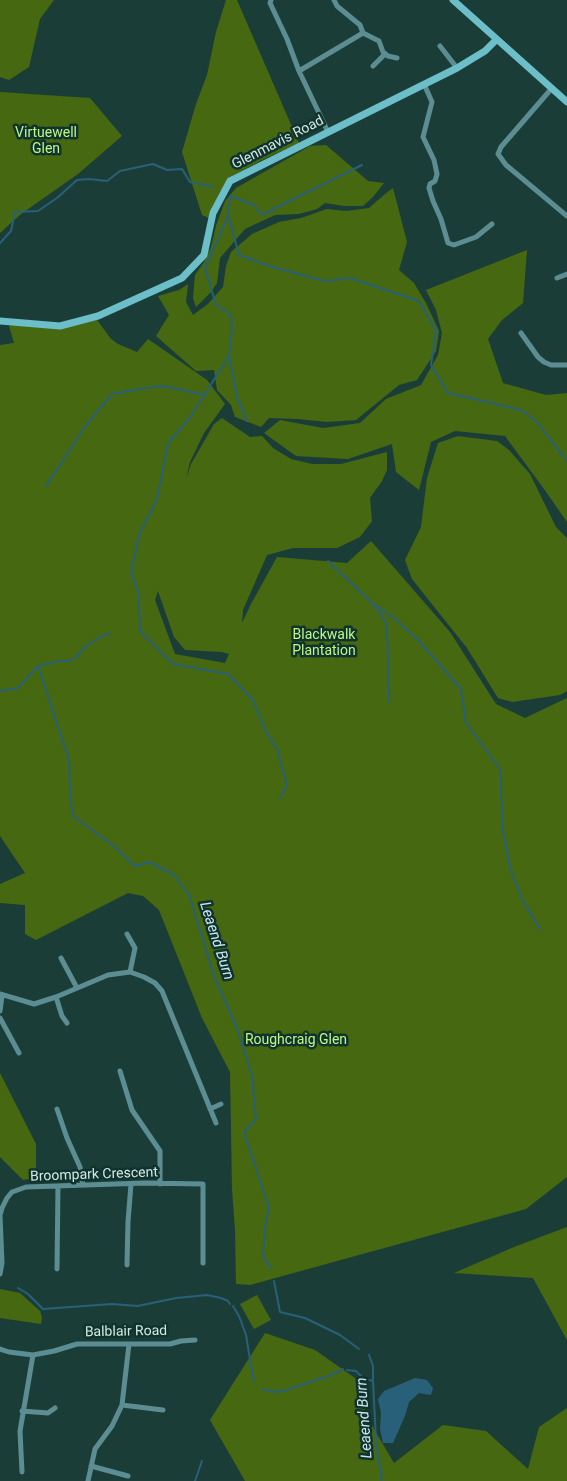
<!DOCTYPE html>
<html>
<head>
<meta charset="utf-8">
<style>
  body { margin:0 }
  canvas { display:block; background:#1a3e37 }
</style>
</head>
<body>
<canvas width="567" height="1481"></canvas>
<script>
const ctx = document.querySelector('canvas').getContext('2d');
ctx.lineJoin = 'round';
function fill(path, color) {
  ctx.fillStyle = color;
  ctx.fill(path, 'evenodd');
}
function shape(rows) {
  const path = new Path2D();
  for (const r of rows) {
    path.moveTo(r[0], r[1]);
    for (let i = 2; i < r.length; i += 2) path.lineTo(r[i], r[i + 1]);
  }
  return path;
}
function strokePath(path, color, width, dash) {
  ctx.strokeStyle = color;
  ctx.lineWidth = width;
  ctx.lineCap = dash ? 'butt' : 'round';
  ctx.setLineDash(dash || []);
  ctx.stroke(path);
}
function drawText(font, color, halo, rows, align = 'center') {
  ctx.font = font + ' Roboto,sans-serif';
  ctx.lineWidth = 5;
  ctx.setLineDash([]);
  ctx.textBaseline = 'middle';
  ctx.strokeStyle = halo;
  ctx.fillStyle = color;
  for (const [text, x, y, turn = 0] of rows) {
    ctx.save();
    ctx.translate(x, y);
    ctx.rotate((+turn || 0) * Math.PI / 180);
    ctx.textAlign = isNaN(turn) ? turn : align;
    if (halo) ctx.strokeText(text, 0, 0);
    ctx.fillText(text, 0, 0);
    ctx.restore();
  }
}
fill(shape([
  [0,0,54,0,40,19,29,67,9,80,0,77],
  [226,0,237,0,299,143,264,159,232,176,219,194,209,218,202,215,182,152,196,104,207,75,216,32],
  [0,92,90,98,122,136,78,174,21,214,0,233],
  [326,145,368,181,384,183,373,197,363,206,344,206,325,203,317,209,299,214,275,215,245,229,220,258,217,283,211,292,196,307,193,298,195,275,204,262,211,247,216,226,225,201,236,188,310,146],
  [393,188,407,242,399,270,414,283,426,303,439,331,436,351,417,380,399,385,356,420,327,422,297,419,269,418,261,427,235,417,231,405,217,390,214,370,196,371,156,336,169,315,158,296,179,290,188,284,186,302,193,315,208,304,223,287,226,266,231,252,252,234,279,222,301,218,327,209,346,211,369,208,385,194],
  [527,250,523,303,502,320,488,339,503,383,546,395,567,393,567,522,544,489,505,436,455,431,431,442,419,490,396,472,392,444,348,459,296,456,264,433,280,420,323,428,360,423,386,399,421,385,438,355,442,333,436,310,426,290],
  [97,320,111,339,118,344,137,352,148,339,207,380,225,404,204,433,190,462,186,479,191,464,214,424,222,418,250,437,262,436,273,448,291,459,312,464,341,464,387,452,387,470,382,481,370,498,372,521,360,537,337,548,293,548,267,555,243,610,242,623,251,604,277,557,347,563,371,541,450,632,496,704,525,718,567,698,567,1177,526,1209,250,1285,236,1284,235,1230,232,1189,230,1072,202,1018,159,910,143,896,128,893,36,940,25,934,25,905,0,903,0,884,25,873,0,836,0,345,14,343,9,326,13,324,60,329],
  [158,591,174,637,185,650,222,652,229,654,225,663,175,654,155,600],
  [458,436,497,441,509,450,530,474,556,527,567,538,567,691,560,695,512,702,498,698,467,648,412,579,405,560,421,527,427,478,438,443],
  [0,1073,36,1144,36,1178,23,1180,0,1157],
  [567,1227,567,1340,533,1278,454,1273,514,1247],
  [0,1289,20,1293,40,1311,42,1317,41,1324,0,1318],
  [257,1295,271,1320,254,1329,240,1304],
  [265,1333,315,1350,355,1378,368,1419,394,1463,443,1425,486,1431,528,1469,539,1427,567,1408,567,1481,245,1481,210,1420]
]), '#466810');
fill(shape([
  [415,1378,427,1380,433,1388,431,1395,419,1393,409,1402,405,1416,393,1443,383,1443,380,1429,381,1413,378,1399,384,1391]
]), '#28607a');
strokePath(shape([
  [229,218,239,255,273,267,324,281,350,278,419,301,436,330,431,365,448,393,521,410,536,421,567,461],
  [0,243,11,231,15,212,38,211,57,198,77,180,89,179,107,181,120,171,153,164,167,170,182,169,190,182,213,187],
  [229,356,237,397,247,421],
  [46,486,86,425,112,394,145,388,163,386,204,395],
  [328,561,372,603,393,617,419,641,461,689,466,723,500,769,503,831,511,871,523,901,540,929],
  [373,604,387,624,389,702],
  [38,666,58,661,68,661,75,658,86,646,104,635,110,634],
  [0,691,18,688,38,666,69,760,70,794,73,816,114,846,135,866,149,862,173,874,189,894,214,976,237,1028,252,1076,256,1119,244,1132,269,1208,265,1227,263,1256,271,1269],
  [280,798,287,786,277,749,265,730,253,700,228,674,173,664,140,631,139,595,131,572,139,535,157,499,168,443,191,416,229,356,232,328,231,314,216,305,205,268,228,216,230,196,254,205,262,215,287,202,362,165],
  [274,1281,280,1312,305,1318,340,1335,359,1349],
  [18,1288,28,1294,43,1309,112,1304,138,1306,176,1298,207,1295,221,1298,228,1301,230,1304],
  [233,1306,239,1316,246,1335,253,1378,255,1382],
  [369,1355,373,1366,373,1381,376,1440,382,1481],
  [347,1370,356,1371,364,1379,373,1381],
  [262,1389,274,1392,283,1391,331,1375,343,1369],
  [195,1481,202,1461]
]), '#28607a', 2);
strokePath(shape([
  [271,0,270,3,287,39,299,71,328,132],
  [334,0,337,6,360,25,363,33],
  [363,33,379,41,383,52,388,56,397,58],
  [440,46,457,68],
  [373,66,385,54],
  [299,71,363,33],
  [424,84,432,102,423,137,434,160,437,174,435,181,430,184,429,188,433,201,441,219,448,243,454,245,476,237,492,224],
  [552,88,501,147,498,154,506,165,567,216],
  [557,278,567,274],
  [521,333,538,357,544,362,551,365,567,365],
  [127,934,135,948,130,972],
  [61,958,77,988],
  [0,994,34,1004,56,997,108,975,130,972,144,977,155,983,162,991,216,1123],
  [56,997,62,1016,67,1023],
  [0,1011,2,996],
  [0,1018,19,1053],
  [120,1071,132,1110,160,1151,160,1184],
  [57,1109,67,1138,80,1167,83,1185],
  [210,1109,221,1104],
  [127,1265,128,1222,131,1184],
  [57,1269,58,1186],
  [0,1274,2,1263,0,1215,2,1208,7,1198,12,1192,26,1187,145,1183,203,1184,203,1263],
  [0,1349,9,1352,33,1355,54,1351,77,1344,170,1344,181,1341,195,1340],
  [122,1405,163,1410],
  [22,1411,48,1413,55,1408],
  [91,1466,128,1476],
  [22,1472,20,1431,33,1355],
  [88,1481,95,1449,112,1426,122,1405,129,1344]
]), '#5c8d93', 5);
strokePath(shape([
  [453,0,567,102],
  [0,321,60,326,98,316,182,278,204,255,213,213,230,181,457,68,485,51,496,40]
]), '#6cbec8', 7);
drawText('14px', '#c1f586', '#0f332d', [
  ["Virtuewell",46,133],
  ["Glen",46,149],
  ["Blackwalk",324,635],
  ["Plantation",324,651],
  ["Roughcraig Glen",296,1040]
]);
drawText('14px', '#d5e8e4', '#0f332d', [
  ["Glenmavis Road",278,143,-27],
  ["Broompark Crescent",94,1175,-2],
  ["Balblair Road",126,1332,-1]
]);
drawText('italic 15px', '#cee6f2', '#0f332d', [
  ["Leaend Burn",216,941,72],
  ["Leaend Burn",365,1418,-94]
]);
</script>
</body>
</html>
